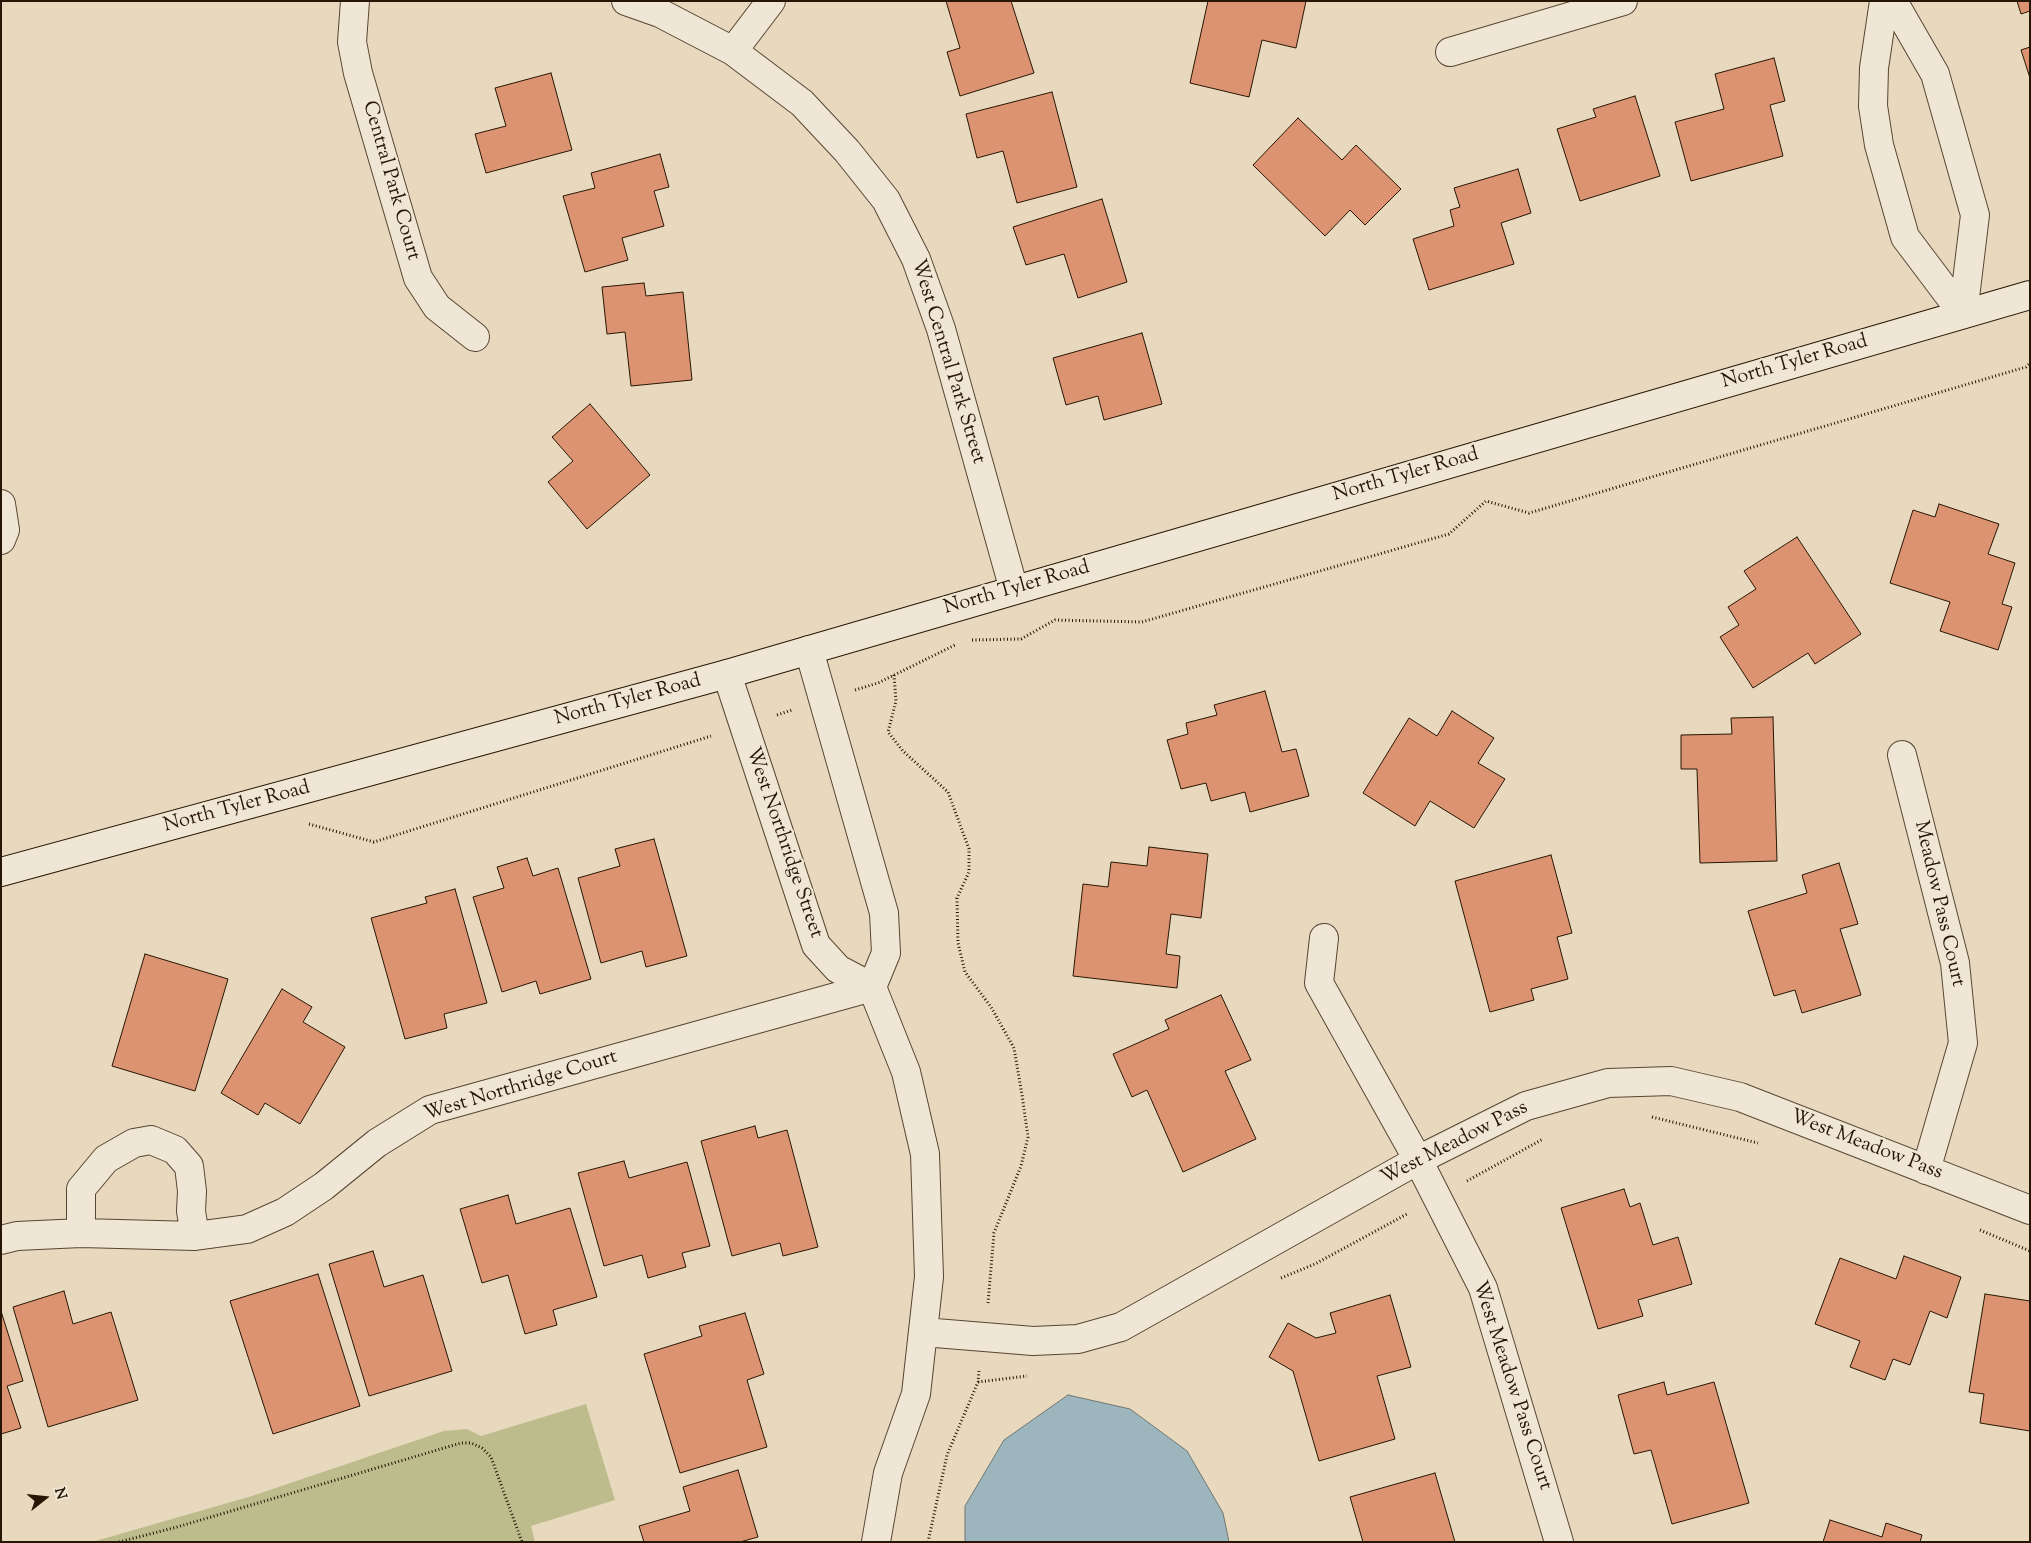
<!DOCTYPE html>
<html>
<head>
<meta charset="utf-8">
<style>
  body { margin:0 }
  #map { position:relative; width:2031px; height:1543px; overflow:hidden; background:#e8d8be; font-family:"Sorts Mill Goudy",serif }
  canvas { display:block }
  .frame { position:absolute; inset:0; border:2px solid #271603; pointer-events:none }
  .north { position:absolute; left:20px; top:1473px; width:50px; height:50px; -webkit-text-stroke:4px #f0e6d5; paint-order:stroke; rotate:74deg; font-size:14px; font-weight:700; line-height:20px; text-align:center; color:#271603 }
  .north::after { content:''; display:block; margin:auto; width:18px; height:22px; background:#271603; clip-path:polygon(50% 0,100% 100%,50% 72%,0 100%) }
</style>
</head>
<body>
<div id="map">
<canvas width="2031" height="1543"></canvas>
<div class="frame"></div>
<div class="north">N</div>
</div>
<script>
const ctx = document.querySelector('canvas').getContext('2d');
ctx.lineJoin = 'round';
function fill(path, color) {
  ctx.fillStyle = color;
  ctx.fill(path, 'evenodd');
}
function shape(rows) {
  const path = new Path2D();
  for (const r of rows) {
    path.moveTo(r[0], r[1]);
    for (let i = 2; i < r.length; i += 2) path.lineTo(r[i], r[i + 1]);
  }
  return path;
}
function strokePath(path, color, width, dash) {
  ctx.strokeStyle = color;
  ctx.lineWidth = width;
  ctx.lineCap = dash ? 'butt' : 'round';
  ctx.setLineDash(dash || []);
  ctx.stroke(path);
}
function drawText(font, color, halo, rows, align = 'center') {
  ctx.font = font + ' "Sorts Mill Goudy",serif';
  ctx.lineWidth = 4.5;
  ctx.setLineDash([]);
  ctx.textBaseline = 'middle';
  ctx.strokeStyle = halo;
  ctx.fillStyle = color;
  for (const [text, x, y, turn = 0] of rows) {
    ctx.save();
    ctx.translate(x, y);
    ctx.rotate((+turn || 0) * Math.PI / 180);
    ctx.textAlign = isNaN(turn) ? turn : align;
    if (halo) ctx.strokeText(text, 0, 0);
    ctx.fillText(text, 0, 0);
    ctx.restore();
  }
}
fill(shape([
  [586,1404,615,1500,531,1526,535,1542,92,1542,252,1496,444,1431,467,1429,481,1436]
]), '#bdbc8c');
const water = shape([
  [1068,1395,1130,1409,1187,1451,1223,1513,1229,1542,965,1542,965,1506,1004,1440,1068,1395]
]);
fill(water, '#9db6bd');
strokePath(water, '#6e7673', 1);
const building = shape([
  [946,1,1011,1,1034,73,960,96,947,52,960,48,946,1],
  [1208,1,1306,1,1296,48,1262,40,1249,97,1190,83,1208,1],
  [2017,1,2030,1,2030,11,2021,14,2017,1],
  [2030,47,2030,78,2021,50,2030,47],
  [1774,58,1785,101,1770,105,1783,156,1691,181,1675,122,1724,109,1715,74,1774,58],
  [551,73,572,150,486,173,475,134,506,126,495,88,551,73],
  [1052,92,1077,187,1017,203,1003,151,977,158,966,114,1052,92],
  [1635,96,1660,176,1580,201,1557,129,1596,117,1593,109,1635,96],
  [1298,118,1342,160,1356,145,1401,189,1365,225,1350,210,1325,236,1253,165,1298,118],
  [660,154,669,187,654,191,664,226,622,238,628,260,585,272,563,196,595,188,591,173,660,154],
  [1518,169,1531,213,1501,223,1514,264,1429,290,1413,239,1454,226,1450,210,1460,207,1454,188,1518,169],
  [1102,199,1127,282,1078,298,1064,254,1026,265,1013,227,1102,199],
  [644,283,646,296,683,292,692,380,631,386,625,332,607,334,602,287,644,283],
  [1142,333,1162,404,1104,420,1098,396,1066,405,1053,358,1142,333],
  [590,404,650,475,587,529,548,482,573,461,552,437,590,404],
  [1939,504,1999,524,1988,554,2015,563,2002,604,2012,607,1998,650,1940,631,1950,602,1890,583,1913,510,1935,517,1939,504],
  [1797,537,1861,634,1815,664,1808,653,1753,688,1720,637,1739,625,1728,607,1756,589,1744,571,1797,537],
  [1265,691,1282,752,1296,749,1309,796,1250,812,1245,792,1211,801,1206,783,1181,789,1167,740,1188,734,1186,723,1217,715,1214,705,1265,691],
  [1452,711,1494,738,1478,763,1505,779,1474,828,1430,801,1415,826,1363,793,1409,718,1437,736,1452,711],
  [1773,717,1777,861,1700,863,1697,769,1681,769,1681,735,1732,734,1731,718,1773,717],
  [654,839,687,956,646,967,642,951,601,963,578,878,620,866,615,849,654,839],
  [1149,847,1208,854,1201,918,1171,914,1166,954,1180,956,1177,988,1073,976,1083,884,1108,887,1111,862,1147,866,1149,847],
  [1551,855,1572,933,1557,937,1568,979,1531,989,1534,1000,1490,1012,1455,881,1551,855],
  [527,858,533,876,558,868,591,979,540,994,536,981,502,992,473,897,504,888,497,867,527,858],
  [1839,863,1858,924,1840,929,1861,995,1802,1013,1795,990,1774,996,1748,911,1807,893,1802,875,1839,863],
  [455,889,487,1003,444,1014,447,1028,405,1039,371,918,427,903,425,897,455,889],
  [145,954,228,979,195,1091,112,1066,145,954],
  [282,989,312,1007,303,1022,345,1047,300,1124,265,1103,258,1115,221,1093,282,989],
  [1221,995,1251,1060,1225,1071,1256,1139,1183,1172,1147,1090,1132,1097,1113,1054,1169,1029,1165,1020,1221,995],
  [755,1126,758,1138,787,1130,818,1247,783,1256,780,1243,732,1256,701,1141,755,1126],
  [624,1161,629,1178,687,1162,710,1246,682,1253,686,1267,648,1278,642,1255,604,1266,578,1173,624,1161],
  [1624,1189,1630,1207,1640,1203,1653,1245,1678,1237,1692,1284,1638,1300,1643,1316,1598,1329,1561,1208,1624,1189],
  [508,1195,516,1224,570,1208,597,1297,553,1310,557,1325,525,1334,508,1275,482,1283,460,1209,508,1195],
  [373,1251,384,1287,423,1275,452,1371,369,1396,329,1264,373,1251],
  [1904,1256,1961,1277,1947,1318,1930,1311,1910,1365,1893,1359,1885,1380,1850,1367,1860,1341,1815,1324,1840,1258,1896,1279,1904,1256],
  [318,1274,360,1406,273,1434,230,1301,318,1274],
  [64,1291,73,1324,111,1312,138,1400,48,1427,13,1307,64,1291],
  [1985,1294,2030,1301,2030,1431,1980,1423,1984,1394,1969,1392,1985,1294],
  [1390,1295,1411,1367,1377,1376,1395,1439,1319,1461,1293,1371,1269,1357,1288,1323,1316,1338,1336,1333,1330,1313,1390,1295],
  [1,1311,23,1381,7,1386,21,1428,1,1434,1,1311],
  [745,1313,764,1374,747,1380,767,1447,680,1473,644,1354,702,1336,699,1326,745,1313],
  [1664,1382,1667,1395,1714,1382,1749,1503,1672,1524,1651,1450,1634,1454,1618,1395,1664,1382],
  [738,1470,758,1537,740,1542,644,1542,639,1526,690,1511,683,1487,738,1470],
  [1435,1473,1455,1542,1363,1542,1350,1497,1435,1473],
  [1830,1520,1882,1537,1886,1523,1922,1535,1920,1542,1823,1542,1830,1520]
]);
fill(building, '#dc9372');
strokePath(building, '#271603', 1);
const minor = shape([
  [355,1,352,42,358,73,418,278,437,307,475,337],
  [626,1,660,13,733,51,802,103,847,151,886,200,916,259,941,329,1014,590],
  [1884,1,1874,68,1873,106,1879,145,1905,237,1963,314],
  [1893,1,1935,74,1975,215,1963,314],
  [733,51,771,1],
  [1450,52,1623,1],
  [1,504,5,530,1,540],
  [809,650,884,913,886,953,872,987],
  [727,674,816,945,838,969,872,987,906,1072,925,1154,929,1277,916,1394,888,1473,876,1542],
  [1902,755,1955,963,1963,1043,1926,1170],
  [1324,938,1319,983,1418,1160,1483,1288,1559,1542],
  [81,1233,81,1189,106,1159,134,1143,151,1140,175,1150,189,1166,192,1191,191,1211,195,1236],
  [1,1240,17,1236,81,1233,195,1236,247,1229,285,1212,324,1186,377,1143,430,1110,872,987],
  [923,1332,1033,1341,1078,1339,1121,1327,1418,1160,1526,1106,1608,1083,1671,1081,1740,1097,2030,1210]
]);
const secondary = shape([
  [1,872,727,674,2030,295]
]);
strokePath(minor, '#574632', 30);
strokePath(secondary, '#271603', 30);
strokePath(shape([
  [972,640,1021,639,1055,620,1142,622,1449,534,1486,501,1529,513,2026,367,2030,363],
  [894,675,896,701,888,732,903,751,948,792,969,849,969,872,957,898,958,943,965,972,991,1007,1014,1048,1022,1095,1028,1137,1021,1166,994,1233,988,1303],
  [855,690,878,683,955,645],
  [777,715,792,710],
  [309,824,374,842,711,736],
  [1652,1117,1758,1143],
  [1467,1181,1543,1139],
  [1980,1230,2030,1251],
  [1281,1278,1315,1264,1407,1214],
  [978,1382,1027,1376],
  [119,1542,177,1527,461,1443,471,1443,482,1448,491,1457,522,1542],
  [928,1542,947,1455,978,1382,979,1371]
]), '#271603', 3, [1, 2.5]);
strokePath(minor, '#f0e6d5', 28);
strokePath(secondary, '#f0e6d5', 28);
drawText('20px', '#271603', '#f0e6d5', [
  ["Central Park Court",390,181,74],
  ["West Central Park Street",947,362,73],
  ["North Tyler Road",1795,363,-16],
  ["North Tyler Road",1406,476,-16],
  ["North Tyler Road",1017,589,-16],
  ["North Tyler Road",628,701,-15],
  ["North Tyler Road",237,808,-15],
  ["West Northridge Street",783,843,71],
  ["Meadow Pass Court",1938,904,77],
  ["West Northridge Court",521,1087,-17],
  ["West Meadow Pass",1455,1144,-27],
  ["West Meadow Pass",1866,1146,21],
  ["West Meadow Pass Court",1511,1386,72]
]);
</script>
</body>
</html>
